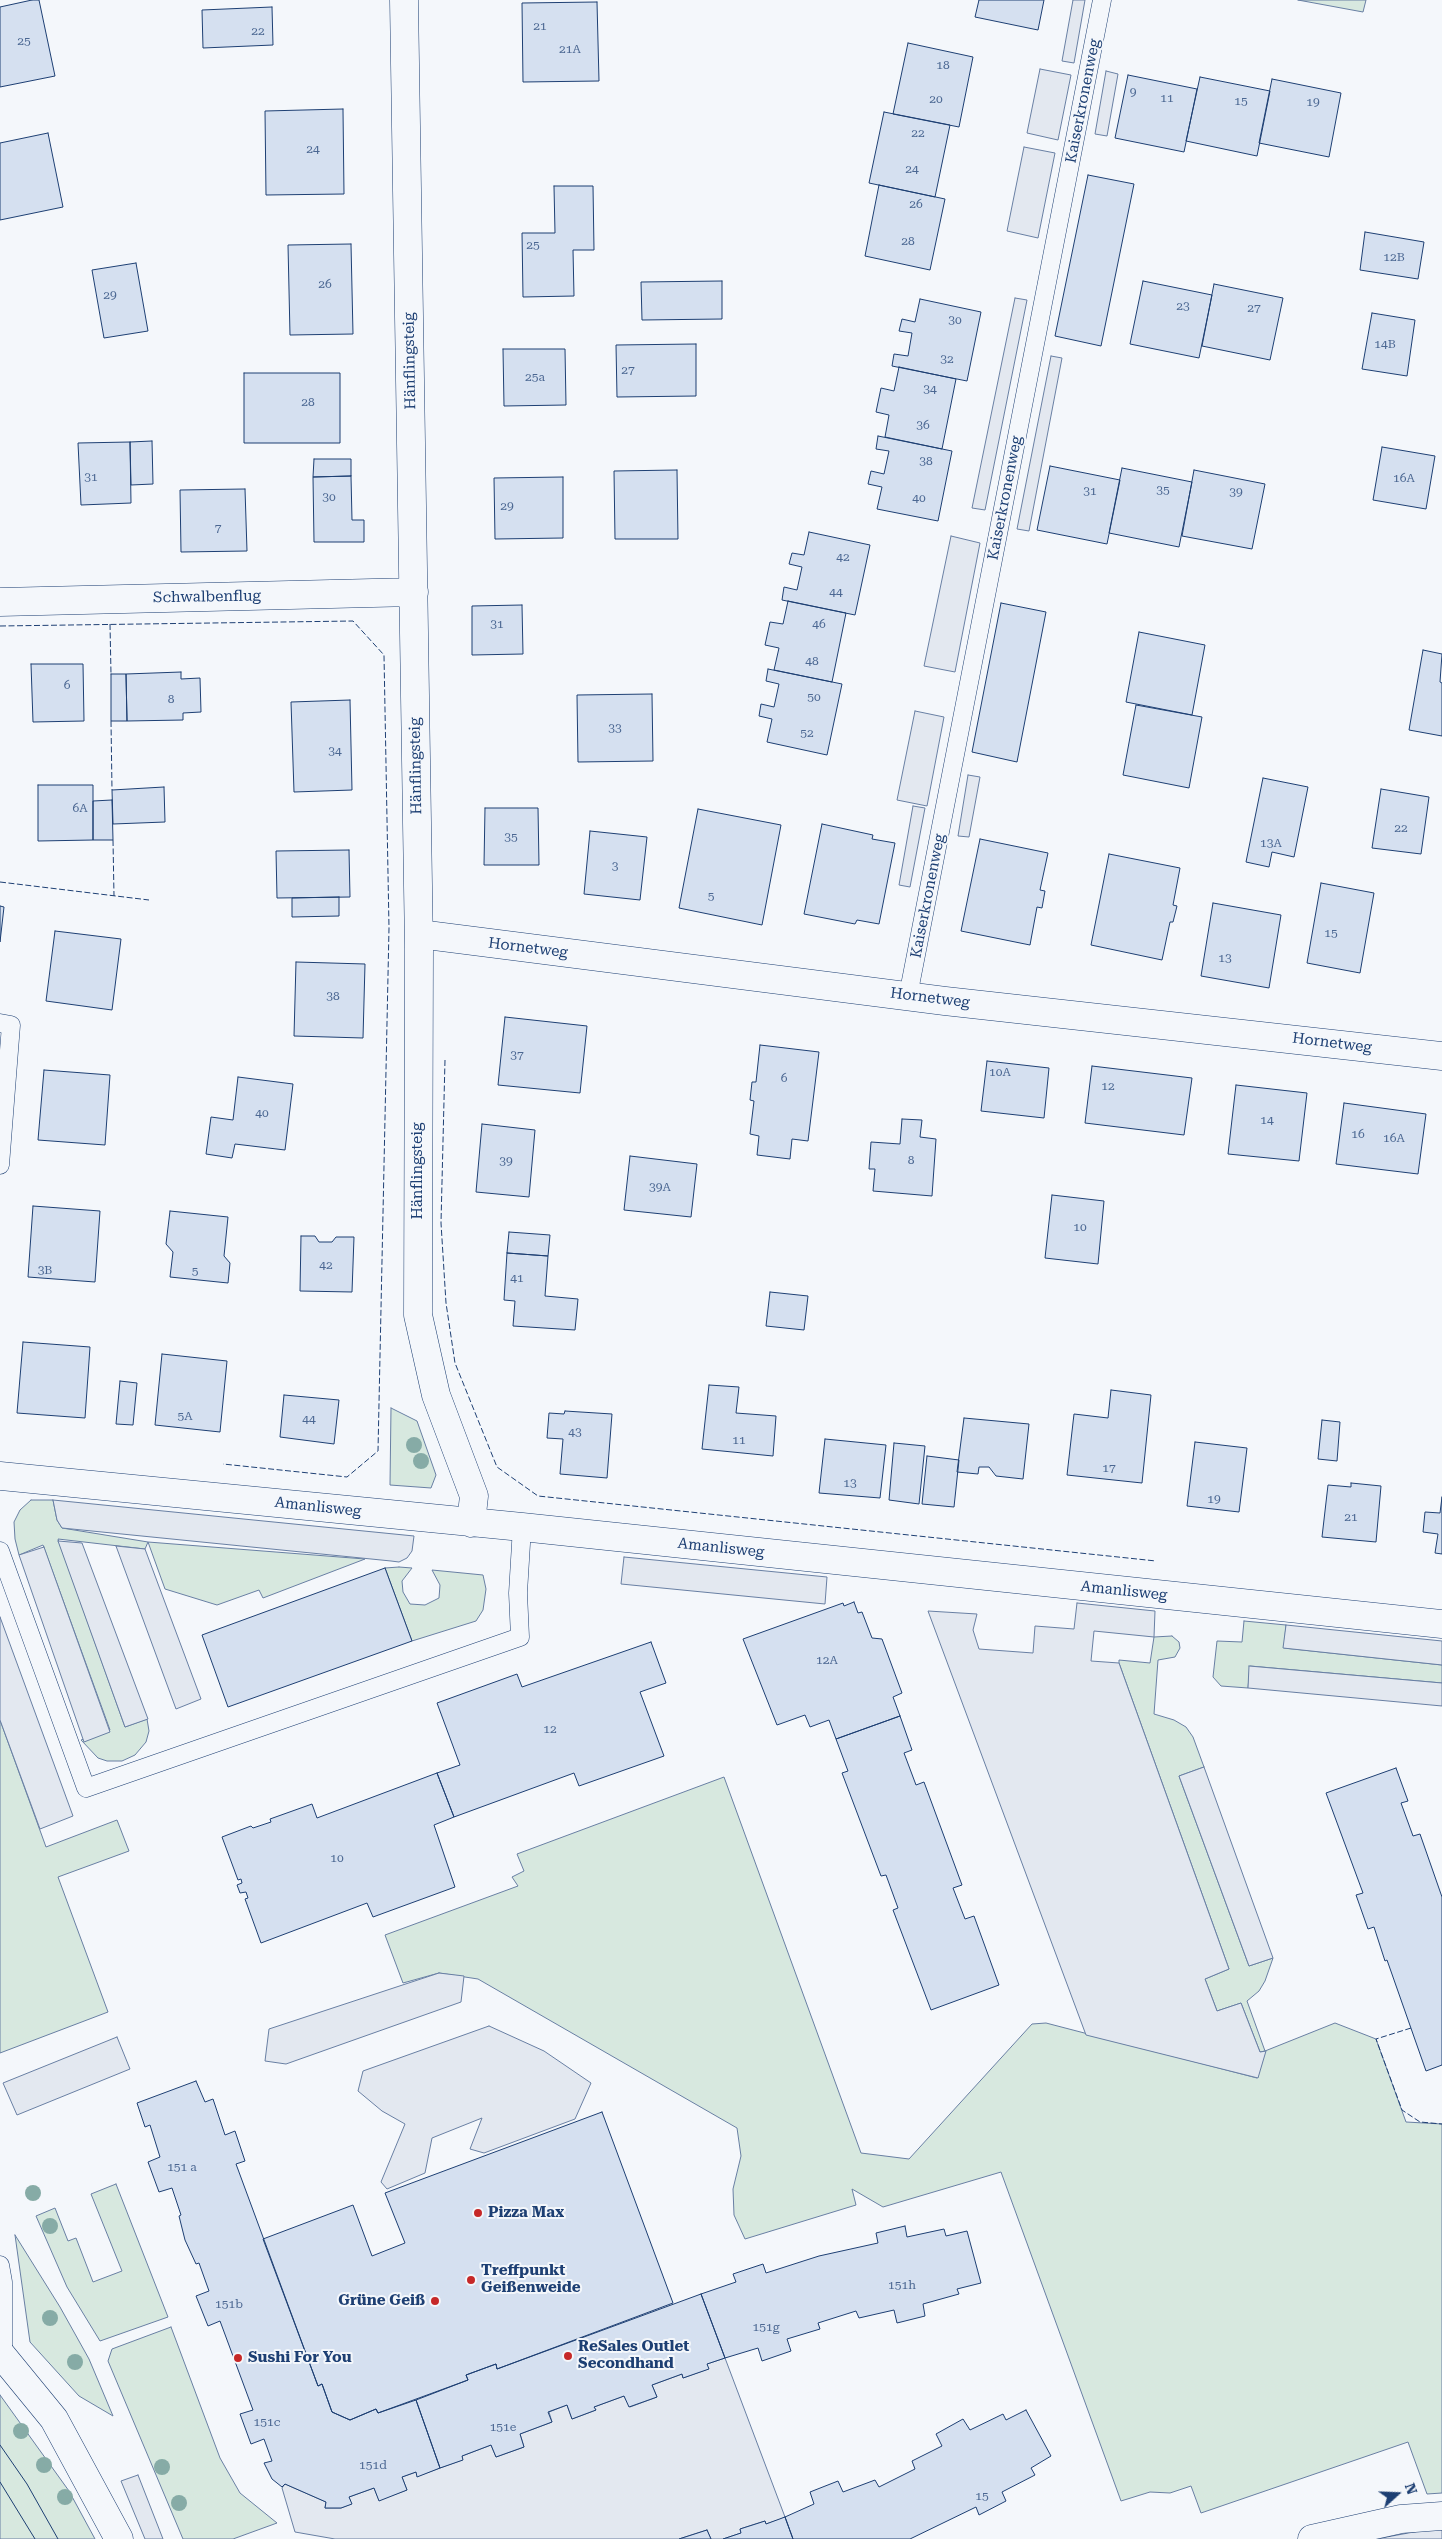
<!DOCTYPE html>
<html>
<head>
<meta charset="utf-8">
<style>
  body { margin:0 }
  #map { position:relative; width:1442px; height:2539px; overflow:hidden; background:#f4f7fb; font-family:"Roboto Serif",serif }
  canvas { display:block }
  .north { position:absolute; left:1372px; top:2469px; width:50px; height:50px; -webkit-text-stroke:4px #f4f7fb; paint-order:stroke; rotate:70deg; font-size:14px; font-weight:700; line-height:20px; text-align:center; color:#1d3f73 }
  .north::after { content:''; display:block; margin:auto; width:18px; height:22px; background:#1d3f73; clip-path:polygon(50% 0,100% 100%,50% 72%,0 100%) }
</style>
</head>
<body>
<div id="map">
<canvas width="1442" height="2539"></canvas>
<div class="north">N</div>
</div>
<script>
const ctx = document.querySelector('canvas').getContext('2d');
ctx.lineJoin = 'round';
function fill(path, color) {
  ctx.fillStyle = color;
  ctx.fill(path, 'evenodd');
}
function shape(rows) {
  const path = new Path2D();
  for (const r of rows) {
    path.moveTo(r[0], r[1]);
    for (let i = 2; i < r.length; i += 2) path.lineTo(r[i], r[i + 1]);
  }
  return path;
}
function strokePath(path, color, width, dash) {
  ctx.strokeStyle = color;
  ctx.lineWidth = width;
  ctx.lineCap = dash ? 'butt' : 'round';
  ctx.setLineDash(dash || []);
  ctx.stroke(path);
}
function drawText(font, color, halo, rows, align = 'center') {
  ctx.font = font + ' "Roboto Serif",serif';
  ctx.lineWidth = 4;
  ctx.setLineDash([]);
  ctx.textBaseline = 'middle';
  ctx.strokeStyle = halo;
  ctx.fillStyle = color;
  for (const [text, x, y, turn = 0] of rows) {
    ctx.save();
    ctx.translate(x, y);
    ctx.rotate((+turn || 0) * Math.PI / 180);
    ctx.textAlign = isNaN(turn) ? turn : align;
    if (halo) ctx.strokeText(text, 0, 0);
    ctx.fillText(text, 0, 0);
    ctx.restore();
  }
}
const green = shape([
  [1298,0,1366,0,1363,12,1298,0],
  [391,1408,417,1421,436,1475,431,1488,390,1485,391,1408],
  [31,1500,53,1500,57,1520,62,1528,148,1542,365,1559,263,1598,259,1590,217,1605,165,1589,148,1542,145,1549,58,1539,125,1727,147,1719,149,1731,146,1742,135,1755,122,1761,107,1761,98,1758,81,1740,110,1730,43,1545,19,1555,15,1539,14,1522,20,1510,31,1500],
  [399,1567,412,1568,402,1581,403,1592,410,1604,425,1605,439,1598,440,1585,432,1570,483,1575,486,1589,483,1610,476,1621,412,1641,385,1568,399,1567],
  [1244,1621,1286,1625,1284,1648,1442,1665,1442,1683,1250,1666,1248,1688,1221,1686,1213,1677,1217,1641,1242,1642,1244,1621],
  [1172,1636,1179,1642,1180,1648,1175,1657,1158,1660,1154,1714,1174,1720,1186,1727,1193,1737,1204,1767,1179,1776,1249,1966,1273,1958,1265,1981,1259,1991,1247,2001,1265,2051,1335,2023,1376,2039,1406,2122,1442,2124,1442,2493,1427,2494,1408,2442,1201,2513,1191,2486,1170,2493,1150,2492,1121,2501,1001,2172,883,2207,852,2189,856,2205,745,2239,734,2215,733,2189,741,2156,737,2128,478,1979,439,1973,403,1983,385,1935,518,1886,512,1877,524,1871,517,1854,724,1777,861,2153,909,2159,1032,2024,1046,2023,1257,2078,1265,2051,1260,2052,1241,2003,1217,2011,1205,1979,1229,1969,1119,1663,1119,1660,1150,1663,1154,1637,1172,1636],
  [0,1720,46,1847,117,1820,129,1851,58,1877,108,2012,0,2053,0,1720],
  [116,2184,168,2317,100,2341,67,2287,36,2216,55,2208,68,2241,76,2238,93,2282,122,2271,91,2194,116,2184],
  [15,2235,60,2307,89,2359,113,2416,79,2396,30,2342,15,2235],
  [171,2327,220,2458,240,2493,277,2523,233,2539,183,2539,108,2361,112,2349,171,2327],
  [0,2395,69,2491,95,2539,0,2539,0,2395]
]);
fill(green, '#d7e8df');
strokePath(green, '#687fa3', 1);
const parking = shape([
  [1073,0,1085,0,1074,63,1062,61,1073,0],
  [1040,69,1071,75,1058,140,1027,133,1040,69],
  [1106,71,1118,74,1107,136,1095,134,1106,71],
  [1024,147,1055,153,1038,238,1007,231,1024,147],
  [1015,298,1027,300,985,510,972,508,1015,298],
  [1051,356,1062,358,1029,531,1017,529,1051,356],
  [951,536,980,543,955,672,924,666,951,536],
  [915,711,944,717,927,806,897,800,915,711],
  [968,775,980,777,969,837,958,836,968,775],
  [913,806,925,808,910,887,899,885,913,806],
  [53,1500,414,1536,412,1551,407,1558,399,1562,391,1561,62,1528,57,1520,53,1500],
  [58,1541,82,1543,148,1719,125,1727,58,1541],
  [116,1546,145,1549,201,1699,176,1709,116,1546],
  [44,1547,110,1732,84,1742,19,1555,44,1547],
  [624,1557,827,1577,825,1604,621,1584,624,1557],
  [1077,1603,1155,1611,1154,1637,1094,1631,1091,1661,1119,1663,1229,1969,1205,1979,1217,2011,1241,2003,1260,2052,1266,2051,1258,2078,1086,2035,928,1611,977,1614,973,1630,979,1649,1033,1653,1035,1626,1074,1629,1077,1603],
  [0,1617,73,1816,40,1829,0,1720,0,1617],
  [1286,1625,1442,1641,1442,1665,1283,1648,1286,1625],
  [1249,1666,1442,1683,1442,1706,1248,1688,1249,1666],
  [1204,1767,1273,1958,1249,1966,1179,1776,1204,1767],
  [439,1973,464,1976,461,2002,286,2064,265,2061,269,2029,439,1973],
  [489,2026,544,2051,591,2083,575,2119,484,2153,470,2149,482,2118,432,2138,425,2173,387,2189,381,2182,405,2124,382,2111,358,2091,363,2071,489,2026],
  [117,2037,130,2069,17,2115,3,2083,117,2037],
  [725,2358,785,2517,781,2519,766,2524,765,2521,740,2529,741,2533,723,2539,711,2539,707,2530,679,2539,335,2539,295,2532,282,2488,285,2484,326,2502,325,2508,341,2508,351,2504,349,2497,374,2488,379,2500,407,2490,402,2477,416,2472,418,2476,462,2460,462,2456,491,2445,496,2457,524,2447,520,2434,552,2422,549,2412,567,2405,572,2419,596,2410,594,2407,624,2396,630,2407,657,2397,652,2385,682,2374,683,2378,708,2369,707,2364,725,2358],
  [138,2475,163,2539,145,2539,121,2481,138,2475],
  [1430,2529,1442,2529,1442,2539,1376,2539,1430,2529]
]);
fill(parking, '#e3e8f0');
strokePath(parking, '#687fa3', 1);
const building = shape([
  [32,0,39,0,55,76,0,87,0,7,32,0],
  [979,0,1044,0,1038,30,975,17,979,0],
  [597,2,599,81,523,82,522,3,597,2],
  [272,7,273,45,203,48,202,10,272,7],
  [908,43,973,57,959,127,893,114,908,43],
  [1128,75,1197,89,1184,152,1115,138,1128,75],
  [1200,77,1270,91,1257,156,1186,141,1200,77],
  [1272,79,1341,93,1329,157,1259,143,1272,79],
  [343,109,344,194,266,195,265,111,343,109],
  [884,112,950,125,935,197,869,183,884,112],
  [48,133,63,207,0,220,0,143,48,133],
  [1088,175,1134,184,1101,346,1055,336,1088,175],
  [879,185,945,199,930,270,865,256,879,185],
  [554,186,593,186,594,250,573,250,574,296,523,297,522,233,555,233,554,186],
  [1365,232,1424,242,1418,279,1360,270,1365,232],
  [351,244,353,334,290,335,288,245,351,244],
  [136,263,148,331,104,338,92,270,136,263],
  [722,281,722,319,642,320,641,282,722,281],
  [1143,281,1212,295,1199,358,1130,344,1143,281],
  [1214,284,1283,298,1270,360,1202,346,1214,284],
  [920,299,981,312,967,381,892,366,894,354,908,356,912,333,899,331,902,319,915,322,920,299],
  [1372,313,1415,320,1407,376,1362,369,1372,313],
  [696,344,696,396,617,397,616,345,696,344],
  [503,349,565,349,566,405,504,406,503,349],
  [899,367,956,379,942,449,885,437,889,415,876,412,881,388,894,391,899,367],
  [244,373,340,373,340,443,244,443,244,373],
  [878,436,952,451,938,521,877,509,882,487,868,484,871,471,884,474,889,451,876,449,878,436],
  [152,441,153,484,131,485,130,442,152,441],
  [130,442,131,503,81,505,78,443,130,442],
  [1382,447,1435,456,1426,509,1373,500,1382,447],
  [314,459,351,459,351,476,313,477,314,459],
  [1050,466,1120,480,1107,544,1037,530,1050,466],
  [1122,468,1192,482,1179,547,1109,533,1122,468],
  [677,470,678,539,615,539,614,471,677,470],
  [1194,470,1265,484,1252,549,1182,536,1194,470],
  [351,476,352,520,364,520,364,542,314,542,313,477,351,476],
  [563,477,563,538,495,539,494,478,563,477],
  [245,489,247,551,181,552,180,490,245,489],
  [809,532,870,545,855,615,782,600,784,587,797,590,802,567,789,564,792,553,804,555,809,532],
  [788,601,846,613,832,682,774,670,779,648,765,645,770,622,783,624,788,601],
  [1001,603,1046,612,1017,762,972,752,1001,603],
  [522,605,523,654,472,655,472,606,522,605],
  [1139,632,1205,645,1192,715,1126,702,1139,632],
  [1423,650,1442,654,1440,682,1442,683,1442,736,1409,730,1423,650],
  [31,664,83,664,84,721,33,722,31,664],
  [768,669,842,684,827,755,767,742,772,719,759,716,761,704,774,707,779,684,766,681,768,669],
  [181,672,181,679,200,678,201,712,183,713,183,720,127,721,126,674,181,672],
  [111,674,126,674,127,721,111,721,111,674],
  [652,694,653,761,578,762,577,695,652,694],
  [350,700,352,790,294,792,291,702,350,700],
  [1136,705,1202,717,1189,788,1123,775,1136,705],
  [1263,778,1308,787,1294,857,1272,852,1269,867,1246,862,1263,778],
  [38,785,93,785,93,840,38,841,38,785],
  [164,787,165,822,113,824,112,790,164,787],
  [1381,789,1429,797,1421,854,1372,848,1381,789],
  [112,800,113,840,93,840,93,801,112,800],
  [485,808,538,808,539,865,484,865,485,808],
  [698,809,781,825,762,925,679,908,698,809],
  [822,824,873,835,872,839,895,843,879,924,857,920,855,924,804,914,822,824],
  [590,831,647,837,640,900,584,894,590,831],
  [980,839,1048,853,1040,890,1045,891,1042,908,1037,907,1030,945,961,931,980,839],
  [349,850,350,897,277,898,276,851,349,850],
  [1109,854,1180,868,1173,905,1177,906,1173,922,1170,922,1162,960,1091,945,1109,854],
  [1321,883,1374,893,1360,973,1307,963,1321,883],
  [339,897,339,916,292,917,292,898,339,897],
  [1213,903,1281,915,1269,988,1201,976,1213,903],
  [0,906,4,907,0,942,0,906],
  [55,931,121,939,112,1010,46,1001,55,931],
  [296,962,365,964,363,1038,294,1036,296,962],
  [505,1017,587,1026,580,1093,498,1085,505,1017],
  [760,1045,819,1052,808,1141,792,1139,790,1159,757,1155,759,1136,750,1134,754,1101,750,1100,752,1082,756,1082,760,1045],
  [987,1061,1049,1068,1044,1118,981,1111,987,1061],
  [1092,1066,1192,1078,1184,1135,1085,1123,1092,1066],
  [44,1070,110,1075,105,1145,38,1140,44,1070],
  [238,1077,293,1084,285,1150,235,1144,232,1158,206,1154,211,1117,233,1120,238,1077],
  [1236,1085,1307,1093,1299,1161,1228,1154,1236,1085],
  [1344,1103,1426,1114,1418,1174,1336,1164,1344,1103],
  [902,1119,922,1120,920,1137,936,1139,932,1196,873,1191,875,1169,869,1169,871,1142,900,1144,902,1119],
  [482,1124,535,1130,529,1197,476,1192,482,1124],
  [630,1156,697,1164,691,1217,624,1210,630,1156],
  [1052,1195,1104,1201,1098,1264,1045,1258,1052,1195],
  [33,1206,100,1211,95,1282,28,1277,33,1206],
  [170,1211,228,1217,224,1256,230,1263,228,1283,170,1277,173,1252,166,1244,170,1211],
  [509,1232,550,1235,548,1256,507,1253,509,1232],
  [301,1236,315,1236,319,1242,332,1242,336,1237,354,1237,352,1292,300,1291,301,1236],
  [507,1253,548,1256,545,1296,578,1299,575,1330,513,1326,515,1301,504,1300,507,1253],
  [770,1292,808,1296,804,1330,766,1326,770,1292],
  [23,1342,90,1347,85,1418,17,1413,23,1342],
  [162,1354,227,1361,220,1432,155,1425,162,1354],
  [120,1381,137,1383,133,1425,116,1424,120,1381],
  [709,1385,739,1387,736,1413,776,1416,773,1456,702,1449,709,1385],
  [1111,1390,1151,1395,1142,1483,1067,1475,1074,1414,1108,1418,1111,1390],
  [284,1395,339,1400,334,1444,280,1437,284,1395],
  [565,1411,612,1414,607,1478,560,1474,563,1439,547,1438,549,1413,564,1414,565,1411],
  [964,1418,1029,1424,1023,1479,996,1476,989,1467,979,1467,978,1474,957,1472,964,1418],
  [1322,1420,1340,1422,1337,1461,1318,1459,1322,1420],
  [825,1439,886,1445,880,1498,819,1493,825,1439],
  [1195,1442,1247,1448,1239,1512,1187,1506,1195,1442],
  [894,1443,925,1446,919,1504,889,1500,894,1443],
  [927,1456,959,1460,954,1507,922,1504,927,1456],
  [1351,1483,1381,1486,1376,1542,1322,1537,1328,1485,1351,1487,1351,1483],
  [1442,1497,1442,1554,1435,1553,1438,1534,1423,1532,1425,1512,1440,1513,1442,1497],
  [385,1568,412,1641,228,1707,202,1635,385,1568],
  [854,1602,858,1613,862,1612,872,1638,882,1639,902,1693,893,1697,900,1716,836,1739,829,1720,810,1727,805,1715,777,1725,743,1639,843,1603,844,1606,854,1602],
  [651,1642,666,1683,640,1692,664,1756,579,1786,574,1773,454,1817,437,1773,460,1765,437,1703,517,1674,522,1687,651,1642],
  [900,1716,912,1750,904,1753,916,1785,924,1782,962,1885,953,1888,965,1919,974,1916,999,1985,931,2010,893,1910,898,1908,886,1875,881,1876,842,1773,848,1771,836,1739,900,1716],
  [1396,1768,1408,1801,1401,1803,1413,1836,1420,1834,1442,1897,1442,2065,1426,2071,1387,1960,1385,1961,1374,1927,1368,1929,1356,1895,1363,1893,1326,1793,1396,1768],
  [437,1773,454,1817,434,1825,455,1887,373,1917,367,1903,261,1943,245,1899,248,1898,246,1892,240,1893,237,1885,242,1883,241,1879,238,1880,222,1837,251,1826,253,1828,271,1822,270,1819,312,1804,317,1818,437,1773],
  [196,2081,205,2102,213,2099,225,2135,235,2131,245,2161,236,2164,318,2386,322,2384,332,2412,350,2420,376,2409,378,2413,416,2400,440,2468,417,2477,416,2472,402,2477,407,2490,379,2501,374,2488,349,2497,352,2504,341,2508,325,2508,326,2502,285,2484,282,2487,272,2479,264,2463,272,2461,264,2439,251,2444,240,2414,253,2410,220,2321,208,2326,196,2296,209,2291,199,2263,196,2264,185,2240,179,2216,181,2215,172,2188,159,2192,148,2162,160,2157,150,2125,145,2127,137,2103,196,2081],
  [602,2112,673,2303,497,2369,496,2364,466,2375,468,2380,378,2413,376,2409,350,2420,332,2412,322,2384,318,2386,263,2239,353,2205,372,2256,405,2243,385,2193,602,2112],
  [905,2226,907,2237,944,2229,946,2236,967,2231,981,2283,957,2289,959,2294,923,2304,925,2316,897,2323,894,2310,859,2318,856,2311,818,2323,820,2329,787,2339,791,2351,762,2361,758,2348,725,2358,701,2294,736,2282,733,2274,763,2264,766,2273,819,2256,878,2243,876,2233,905,2226],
  [701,2294,725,2358,707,2364,709,2369,683,2378,682,2374,652,2385,657,2397,629,2407,624,2396,594,2407,596,2410,572,2419,567,2405,548,2412,552,2422,520,2434,524,2447,496,2457,491,2445,462,2456,463,2460,440,2468,416,2400,468,2380,466,2375,496,2364,497,2369,701,2294],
  [1026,2410,1051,2456,1031,2468,1035,2475,1002,2492,1006,2501,979,2515,976,2507,910,2539,793,2539,785,2517,814,2504,810,2492,838,2481,843,2492,875,2480,879,2487,915,2469,912,2461,942,2446,936,2434,963,2419,970,2430,1003,2414,1006,2420,1026,2410],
  [785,2517,793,2539,723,2539,741,2533,740,2529,765,2521,766,2524,785,2517],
  [707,2530,711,2539,679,2539,707,2530]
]);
fill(building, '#d5e0f0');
strokePath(building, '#1d3f73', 1);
const service = shape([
  [908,996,1102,0],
  [0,1023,11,1025,0,1165],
  [0,1551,86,1788,520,1637,518,1593,522,1527],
  [0,2265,3,2282,3,2356]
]);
const minor = shape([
  [404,0,419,948,418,1315,436,1395,474,1496,471,1523],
  [0,602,414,592],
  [419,934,945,1001,1442,1056],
  [0,1476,522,1527,1442,1624],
  [1312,2539,1401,2519,1442,2516]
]);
const secondary = shape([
  [0,2353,54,2419,119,2539]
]);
strokePath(service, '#1d3f73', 19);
strokePath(minor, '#1d3f73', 29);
strokePath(secondary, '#1d3f73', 29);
strokePath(service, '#f4f7fb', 18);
strokePath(minor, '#f4f7fb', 28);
strokePath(secondary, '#f4f7fb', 28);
strokePath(shape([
  [0,2445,27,2484,58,2539],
  [0,2482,35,2539]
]), '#1d3f73', 1);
strokePath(shape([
  [110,624,111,674],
  [0,626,353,621,384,655,389,928,378,1451,347,1477,223,1464],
  [111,721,112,790],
  [113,840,114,896],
  [0,882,149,900],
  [445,1060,441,1223,446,1303,455,1363,497,1467,538,1496,1156,1561],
  [1411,2028,1376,2039,1402,2110,1420,2122,1442,2124]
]), '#1d3f73', 1, [6, 2.5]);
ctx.fillStyle = '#86aba6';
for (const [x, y] of [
  [414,1445],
  [421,1461],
  [33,2193],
  [50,2226],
  [50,2318],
  [75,2362],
  [21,2431],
  [44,2465],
  [162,2467],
  [65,2497],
  [179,2503]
]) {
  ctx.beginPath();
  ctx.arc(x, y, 8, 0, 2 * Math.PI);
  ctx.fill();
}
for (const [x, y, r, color] of [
  [478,2213,5,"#c62828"],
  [471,2280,5,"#c62828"],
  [435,2301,5,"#c62828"],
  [568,2356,5,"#c62828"],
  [238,2358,5,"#c62828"]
]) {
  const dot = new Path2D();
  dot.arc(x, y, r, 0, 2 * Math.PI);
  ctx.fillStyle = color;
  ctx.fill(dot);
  strokePath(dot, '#f4f7fb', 2);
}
drawText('12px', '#4b6792', null, [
  ["21",540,26],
  ["22",258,31],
  ["25",24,41],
  ["21A",570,49],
  ["18",943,65],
  ["9",1133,92],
  ["11",1167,98],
  ["20",936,99],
  ["15",1241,101],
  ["19",1313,102],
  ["22",918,133],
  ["24",313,149],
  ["24",912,169],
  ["26",916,204],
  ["28",908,241],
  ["25",533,245],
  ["12B",1394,257],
  ["26",325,284],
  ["29",110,295],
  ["23",1183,306],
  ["27",1254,308],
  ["30",955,320],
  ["14B",1385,344],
  ["32",947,359],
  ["27",628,370],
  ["25a",535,377],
  ["34",930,389],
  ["28",308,402],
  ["36",923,425],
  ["38",926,461],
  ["31",91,477],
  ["16A",1404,478],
  ["35",1163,490],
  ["31",1090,491],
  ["39",1236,492],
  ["30",329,497],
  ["40",919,498],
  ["29",507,506],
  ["7",218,528],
  ["42",843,557],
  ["44",836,592],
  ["31",497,624],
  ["46",819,624],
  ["48",812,661],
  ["6",67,685],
  ["50",814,697],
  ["8",171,699],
  ["33",615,728],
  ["52",807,733],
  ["34",335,751],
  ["6A",80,808],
  ["22",1401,828],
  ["35",511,837],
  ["13A",1271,843],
  ["3",615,866],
  ["5",711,896],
  ["15",1331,933],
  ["13",1225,958],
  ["38",333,996],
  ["37",517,1055],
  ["10A",1000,1072],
  ["6",784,1078],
  ["12",1108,1086],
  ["40",262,1113],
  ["14",1267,1120],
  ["16",1358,1134],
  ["16A",1394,1138],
  ["8",911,1160],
  ["39",506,1161],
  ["39A",660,1187],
  ["10",1080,1227],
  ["42",326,1265],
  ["3B",45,1270],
  ["5",195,1271],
  ["41",517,1278],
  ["5A",185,1416],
  ["44",309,1419],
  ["43",575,1432],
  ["11",739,1440],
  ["17",1109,1468],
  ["13",850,1483],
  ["19",1214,1499],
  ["21",1351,1517],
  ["12A",827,1660],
  ["12",550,1729],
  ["10",337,1858],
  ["151 a",182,2167],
  ["151h",902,2285],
  ["151b",229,2304],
  ["151g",766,2327],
  ["151c",267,2422],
  ["151e",503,2427],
  ["151d",373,2465],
  ["15",982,2496]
]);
drawText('15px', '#1d3f73', '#f4f7fb', [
  ["Kaiserkronenweg",1083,101,-79],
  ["Hänflingsteig",410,361,-91],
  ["Kaiserkronenweg",1005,498,-79],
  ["Schwalbenflug",207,597,-1],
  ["Hänflingsteig",416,766,-91],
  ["Kaiserkronenweg",928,896,-79],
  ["Hornetweg",528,948,7],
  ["Hornetweg",930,998,7],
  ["Hornetweg",1332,1043,7],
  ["Hänflingsteig",418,1171,-90],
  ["Amanlisweg",318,1507,6],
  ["Amanlisweg",721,1548,6],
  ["Amanlisweg",1124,1591,6]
]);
drawText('bold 15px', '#1d3f73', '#f4f7fb', [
  ["Pizza Max",488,2213],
  ["Treffpunkt",481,2271],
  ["Geißenweide",481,2288],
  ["Grüne Geiß",425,2301,"right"],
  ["ReSales Outlet",578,2347],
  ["Secondhand",578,2364],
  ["Sushi For You",248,2358]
], 'left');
</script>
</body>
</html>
